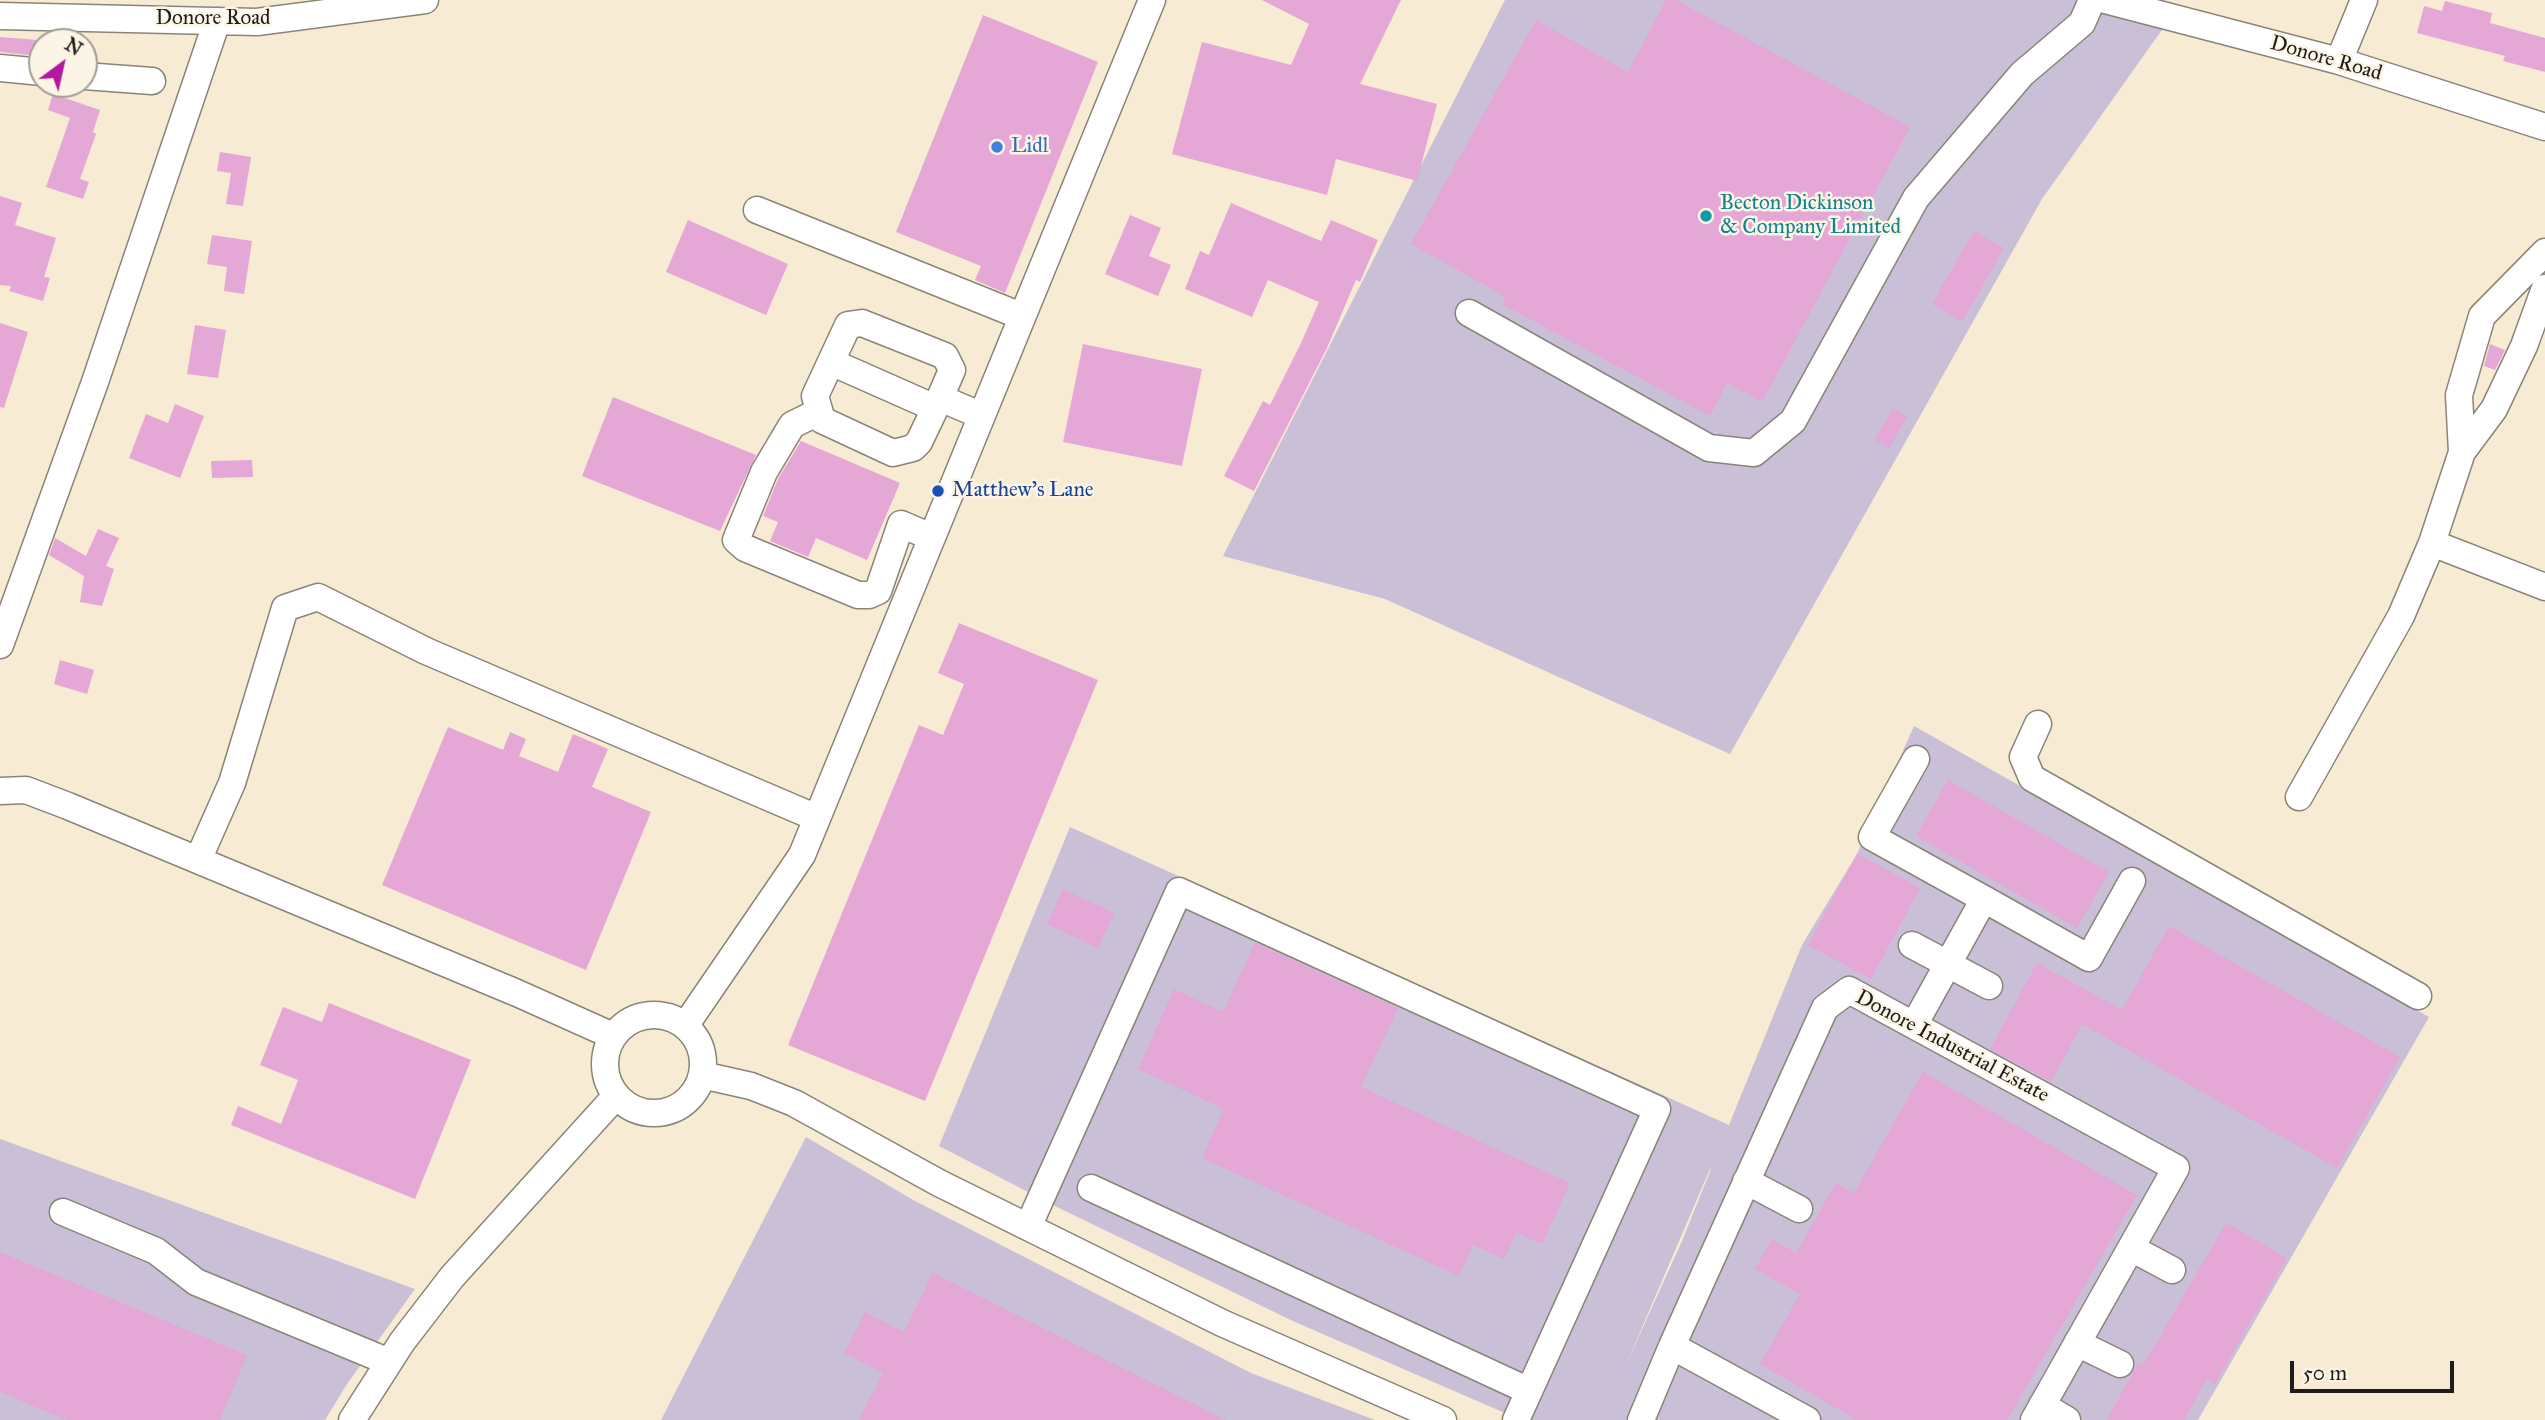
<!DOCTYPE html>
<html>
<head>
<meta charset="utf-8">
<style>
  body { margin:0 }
  #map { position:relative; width:2545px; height:1420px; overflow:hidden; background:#f7ebd3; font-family:"IM FELL Great Primer",serif }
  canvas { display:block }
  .north { position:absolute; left:28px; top:28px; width:70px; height:70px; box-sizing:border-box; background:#fcf5e5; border:2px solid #a29e95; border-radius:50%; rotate:33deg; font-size:19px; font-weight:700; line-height:28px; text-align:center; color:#1c1c1c }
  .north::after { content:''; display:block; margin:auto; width:24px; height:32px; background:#b5179e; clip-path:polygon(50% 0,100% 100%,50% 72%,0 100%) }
  .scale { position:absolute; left:2290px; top:1361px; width:164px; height:32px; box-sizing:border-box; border:4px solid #1c1c1c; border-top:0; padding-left:9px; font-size:21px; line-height:24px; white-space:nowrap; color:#1c1c1c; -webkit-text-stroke:5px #fcf5e5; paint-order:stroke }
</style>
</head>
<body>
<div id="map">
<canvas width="2545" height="1420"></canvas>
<div class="north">N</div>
<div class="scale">50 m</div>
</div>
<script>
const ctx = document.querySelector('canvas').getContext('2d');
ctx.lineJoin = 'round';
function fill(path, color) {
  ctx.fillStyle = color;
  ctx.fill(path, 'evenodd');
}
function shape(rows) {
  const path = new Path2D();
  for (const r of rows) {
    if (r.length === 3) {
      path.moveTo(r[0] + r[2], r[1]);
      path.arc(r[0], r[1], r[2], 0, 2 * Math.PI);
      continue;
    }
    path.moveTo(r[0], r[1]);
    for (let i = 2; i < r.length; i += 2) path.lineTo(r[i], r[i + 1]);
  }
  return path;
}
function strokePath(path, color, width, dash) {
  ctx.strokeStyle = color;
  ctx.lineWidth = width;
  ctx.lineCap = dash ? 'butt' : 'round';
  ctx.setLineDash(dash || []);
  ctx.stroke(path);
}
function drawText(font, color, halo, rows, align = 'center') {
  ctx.font = font + ' "IM FELL Great Primer",serif';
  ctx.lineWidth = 5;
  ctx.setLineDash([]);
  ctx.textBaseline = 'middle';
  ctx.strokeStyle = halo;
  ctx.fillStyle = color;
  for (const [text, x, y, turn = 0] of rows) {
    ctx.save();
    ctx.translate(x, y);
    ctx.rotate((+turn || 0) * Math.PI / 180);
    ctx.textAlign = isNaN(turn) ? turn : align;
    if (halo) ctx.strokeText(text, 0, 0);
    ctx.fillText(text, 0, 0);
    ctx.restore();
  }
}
fill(shape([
  [1505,0,2089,0,2171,17,2042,199,1730,754,1385,599,1223,556],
  [1914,726,2429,1017,2198,1420,1521,1420,1295,1322,1061,1209,939,1146,1070,827,1729,1125,1802,945,1857,854],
  [1711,1169,1682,1241,1625,1367,1710,1169],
  [806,1137,915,1201,1251,1373,1375,1420,661,1420],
  [0,1139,415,1289,347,1384,325,1420,0,1420]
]), '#c9bfd7');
fill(shape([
  [1262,0,1401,0,1360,84,1437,104,1417,181,1336,159,1327,195,1172,154,1202,42,1291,65,1309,24],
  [1666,0,1676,0,1910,127,1762,402,1727,383,1710,416,1502,304,1506,297,1411,244,1536,20,1628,72],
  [2445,1,2492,13,2490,23,2545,38,2545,72,2503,61,2505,56,2417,33,2424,6,2442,11],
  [983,15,1098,62,1005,293,975,280,981,266,896,232],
  [0,37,38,40,37,56,0,52],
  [53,94,100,110,93,132,96,134,80,179,89,182,83,199,46,187,70,118,48,110],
  [220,152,251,157,243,206,226,204,231,173,217,171],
  [0,196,22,203,15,225,56,238,44,277,50,278,43,301,9,291,11,286,0,285],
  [1231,203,1321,241,1331,220,1378,240,1360,282,1356,280,1327,348,1254,491,1224,476,1263,401,1270,405,1301,343,1319,302,1268,280,1252,317,1185,289,1200,251,1209,255],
  [1130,215,1161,228,1149,256,1171,265,1158,296,1105,274],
  [688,220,788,264,766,315,666,272],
  [1974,231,2004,248,1962,322,1932,304],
  [212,235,252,241,244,294,224,291,227,267,207,264],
  [0,323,28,332,4,408,0,407],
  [195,325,226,330,218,378,187,374],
  [1083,344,1202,369,1182,466,1063,442],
  [2490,344,2505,350,2495,370,2484,366],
  [613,397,756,455,720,531,582,476],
  [175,404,204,416,180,478,129,458,146,414,168,423],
  [1893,408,1907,417,1889,448,1875,440],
  [801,441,900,483,867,560,816,538,808,557,770,541,778,522,763,516,778,479],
  [252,460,253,477,212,478,211,461],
  [98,529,119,538,106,566,114,569,102,606,80,602,84,576,49,555,55,538,86,556],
  [959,623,1098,680,925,1101,788,1045,919,725,943,735,964,684,938,673],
  [60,660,94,670,87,694,54,684],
  [448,727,503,750,510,732,526,739,519,756,558,772,573,734,608,749,592,787,651,812,586,970,382,885],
  [1948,780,2109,872,2077,928,1916,836],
  [1857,854,1920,888,1871,979,1808,945],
  [1063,889,1114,913,1098,948,1047,924],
  [2169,926,2400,1057,2337,1168,2082,1024,2051,1082,1990,1049,2037,963,2122,1010],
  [1255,943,1398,1008,1361,1087,1570,1183,1542,1244,1517,1233,1504,1259,1473,1245,1459,1276,1202,1158,1224,1109,1138,1069,1174,989,1223,1012],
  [329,1003,471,1060,415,1199,231,1125,238,1106,281,1124,298,1080,260,1065,283,1007,322,1022],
  [1923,1072,2137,1195,2007,1420,1857,1420,1760,1364,1800,1294,1755,1269,1772,1239,1796,1253,1836,1183,1854,1193],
  [2226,1223,2287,1258,2215,1384,2207,1379,2184,1420,2107,1420,2138,1363,2143,1366],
  [0,1252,247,1355,220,1420,67,1420,0,1392],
  [933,1273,1226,1420,859,1420,883,1373,844,1353,865,1312,904,1332]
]), '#e5a7d5');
const minor = shape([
  [2105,0,2339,61,2545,127],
  [0,16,257,22,425,0],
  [2339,61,2364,0],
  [0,68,42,72],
  [84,76,152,81],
  [757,210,1021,316],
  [1469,313,1709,448,1754,453,1793,421,1916,198,2022,74,2082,23,2092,0],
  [831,362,935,408],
  [940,398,952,370,945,356,862,323,848,325,815,396,822,420,893,453,913,448,919,442,940,398,980,415],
  [818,412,792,425,764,472,736,540,745,548,858,595,869,595,878,591,901,524,931,537],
  [2462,452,2459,395,2482,316,2545,252],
  [2432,543,2545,587],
  [0,645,95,382,217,21],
  [2038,724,2023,757,2032,778,2418,996],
  [0,791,26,790,68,806,517,993,613,1036],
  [2299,797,2401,616,2432,543,2462,452,2494,409,2524,346,2545,288],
  [198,860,232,783,285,608,318,597,426,651,817,818],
  [1984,899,2089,958,2132,881],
  [1912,945,1989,986],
  [654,1064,49],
  [1914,1025,1984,899,1872,837,1916,759],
  [685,1026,802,855,1152,0],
  [702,1075,751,1086,794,1103,939,1183,1222,1323,1443,1420],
  [1746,1181,1799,1209],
  [1091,1188,1529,1391],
  [63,1212,156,1251,196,1282,389,1362],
  [1028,1227,1179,891,1657,1109,1516,1420],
  [2131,1248,2172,1270],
  [2077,1343,2120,1364],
  [2042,1405,2067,1420],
  [352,1420,402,1342,452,1277,616,1096],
  [1641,1420,1672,1346],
  [1807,1420,1672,1346,1825,1008,1849,990,2176,1168,2034,1420]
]);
strokePath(minor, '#8a8478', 29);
strokePath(minor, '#fff', 26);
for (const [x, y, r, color] of [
  [997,147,7,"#3f7fe0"],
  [1706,216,7,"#0f9aa8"],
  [938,491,7,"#1a4fb4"]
]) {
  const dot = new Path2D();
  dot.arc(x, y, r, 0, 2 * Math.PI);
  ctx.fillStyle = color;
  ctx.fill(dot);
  strokePath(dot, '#fcf5e5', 2.5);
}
drawText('21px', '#1c1c1c', '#fcf5e5', [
  ["Donore Road",213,19],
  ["Donore Road",2326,59,16],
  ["Donore Industrial Estate",1952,1047,28]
]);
drawText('21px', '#366cbe', '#fcf5e5', [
  ["Lidl",1011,147]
], 'left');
drawText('21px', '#0d838f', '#fcf5e5', [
  ["Becton Dickinson",1720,204],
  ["& Company Limited",1720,228]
], 'left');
drawText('21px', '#164399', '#fcf5e5', [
  ["Matthew's Lane",952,491]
], 'left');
</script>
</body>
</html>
